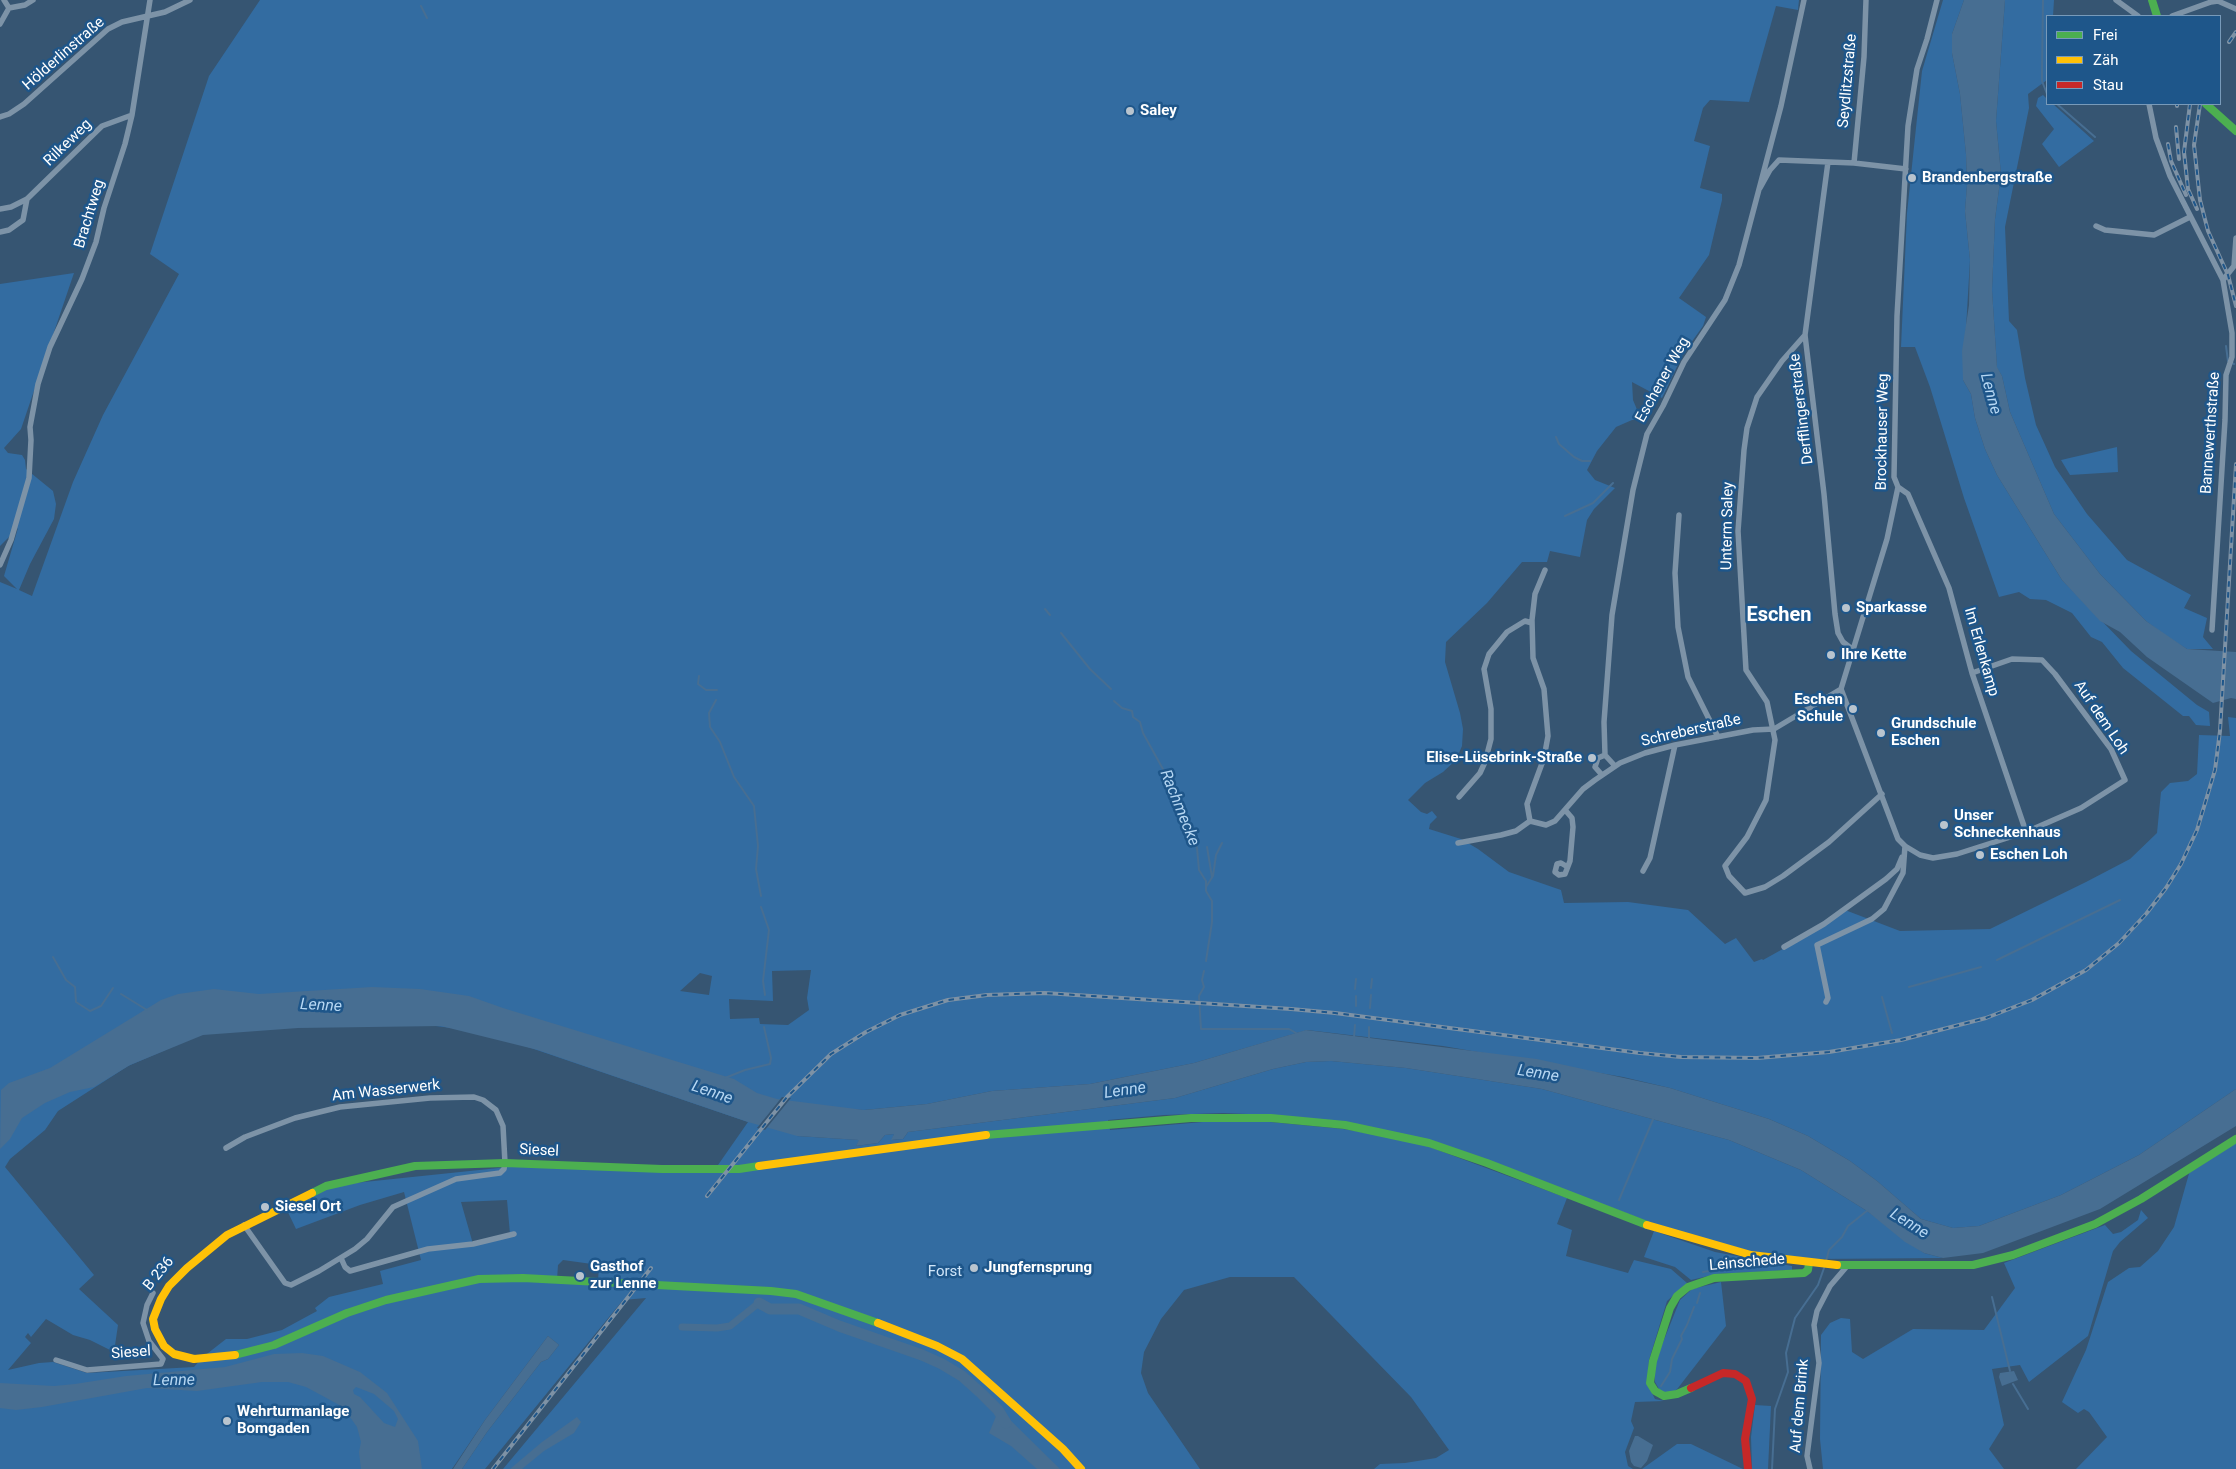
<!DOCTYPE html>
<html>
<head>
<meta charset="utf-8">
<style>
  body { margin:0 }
  #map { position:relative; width:2236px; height:1469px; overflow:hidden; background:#365572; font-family:Roboto,sans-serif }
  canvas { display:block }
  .legend { position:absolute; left:2046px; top:15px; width:175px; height:90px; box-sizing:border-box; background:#1e568a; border:1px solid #789ab9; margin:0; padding:6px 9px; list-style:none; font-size:15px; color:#fff }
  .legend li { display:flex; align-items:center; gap:10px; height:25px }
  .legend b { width:25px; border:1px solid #789ab9 }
</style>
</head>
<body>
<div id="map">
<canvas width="2236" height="1469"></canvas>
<ul class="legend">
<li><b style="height:6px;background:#4caf50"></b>Frei</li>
<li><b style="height:6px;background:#ffc107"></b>Zäh</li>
<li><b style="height:6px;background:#c62828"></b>Stau</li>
</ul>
</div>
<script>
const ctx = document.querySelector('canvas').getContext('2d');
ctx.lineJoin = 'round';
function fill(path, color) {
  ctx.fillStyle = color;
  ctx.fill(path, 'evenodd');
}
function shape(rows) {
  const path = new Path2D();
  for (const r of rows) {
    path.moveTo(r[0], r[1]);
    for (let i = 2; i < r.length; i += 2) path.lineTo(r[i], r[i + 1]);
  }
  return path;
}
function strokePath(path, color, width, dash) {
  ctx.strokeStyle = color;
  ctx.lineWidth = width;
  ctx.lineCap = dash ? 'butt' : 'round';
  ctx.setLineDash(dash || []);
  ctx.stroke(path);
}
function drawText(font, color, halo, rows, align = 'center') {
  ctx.font = font + ' Roboto,sans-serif';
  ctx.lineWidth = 5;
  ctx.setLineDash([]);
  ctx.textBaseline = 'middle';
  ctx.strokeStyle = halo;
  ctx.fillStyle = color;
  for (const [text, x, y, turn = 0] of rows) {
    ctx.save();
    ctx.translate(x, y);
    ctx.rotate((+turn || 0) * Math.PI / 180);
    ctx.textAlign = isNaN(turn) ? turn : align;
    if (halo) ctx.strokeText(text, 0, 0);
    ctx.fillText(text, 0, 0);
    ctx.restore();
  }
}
fill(shape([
  [260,0,1799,0,1798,10,1776,6,1749,102,1710,100,1703,108,1694,141,1710,146,1700,188,1722,194,1722,200,1709,255,1679,298,1706,317,1703,326,1683,354,1662,398,1632,382,1633,400,1641,419,1632,420,1616,427,1597,451,1587,470,1595,480,1615,488,1594,509,1587,520,1580,557,1550,551,1547,562,1522,562,1487,603,1446,642,1445,662,1460,713,1463,729,1462,746,1456,760,1443,772,1425,783,1408,800,1421,812,1427,814,1432,811,1437,817,1430,824,1429,829,1461,839,1478,849,1509,872,1561,890,1564,903,1628,902,1688,910,1725,944,1736,938,1754,962,1762,959,1763,960,1808,935,1845,910,1900,931,1990,929,2086,882,2130,859,2157,833,2161,792,2170,783,2188,781,2197,774,2199,735,2230,736,2228,717,2236,718,2236,1089,2139,1155,2061,1195,1979,1226,1953,1228,1921,1219,1877,1181,1850,1161,1808,1136,1769,1119,1670,1088,1623,1077,1443,1046,1307,1030,1194,1063,1090,1084,992,1091,927,1104,864,1110,844,1109,797,1136,860,1140,856,1146,878,1143,885,1135,894,1134,892,1140,903,1139,908,1132,1175,1098,1273,1069,1306,1062,1331,1061,1406,1068,1542,1089,1729,1140,1801,1170,1867,1211,1924,1253,1943,1258,1815,1259,1750,1251,1663,1227,1430,1140,1272,1115,1223,1113,1164,1115,1108,1120,1110,1130,1226,1120,1270,1122,1343,1129,1392,1137,1427,1146,1567,1198,1557,1224,1572,1230,1566,1256,1628,1273,1634,1260,1671,1269,1687,1283,1667,1301,1649,1360,1648,1385,1655,1399,1664,1401,1635,1402,1631,1421,1634,1428,1625,1452,1628,1466,1633,1469,1374,1469,1380,1464,1405,1463,1436,1458,1449,1450,1411,1397,1294,1277,1230,1277,1184,1290,1161,1319,1144,1352,1141,1373,1148,1393,1200,1469,503,1469,646,1298,623,1300,485,1469,462,1469,487,1432,541,1362,548,1359,559,1345,548,1336,485,1420,452,1469,0,1469,0,582,17,589,4,576,18,528,0,546,0,284,74,273,21,429,4,448,8,453,22,455,25,460,26,469,53,491,56,504,54,519,30,564,19,590,32,596,73,482,103,415,179,274,150,254,209,76],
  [811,970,807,998,809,1010,788,1025,760,1024,759,1018,730,1019,729,999,773,1001,772,971],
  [700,973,712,976,709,995,680,991],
  [428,1025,467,1030,531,1048,748,1122,718,1165,508,1167,326,1186,284,1204,296,1229,360,1205,404,1192,421,1260,380,1271,383,1284,329,1297,315,1308,317,1311,282,1330,247,1339,226,1339,203,1357,194,1367,87,1373,53,1362,39,1363,8,1370,31,1343,25,1337,28,1333,31,1337,46,1319,73,1335,90,1340,114,1352,118,1325,79,1289,94,1275,5,1167,10,1159,45,1130,58,1111,128,1066,205,1033,321,1026],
  [507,1200,510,1234,473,1244,461,1202],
  [563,1260,599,1265,598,1281,557,1280,558,1265],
  [1943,0,1964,0,1952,34,1952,53,1960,94,1966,154,1967,185,1965,211,1970,260,1963,380,1971,394,1975,418,1985,449,1997,475,2062,580,2131,651,2197,705,2209,712,2210,726,2196,725,2189,716,2183,716,2123,668,2102,642,2091,637,2072,613,2046,600,2030,599,2019,592,1999,597,1964,498,1930,387,1915,347,1901,347,1907,213,1922,71],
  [2005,0,2054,0,2053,16,2047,16,2047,80,2028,94,2029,108,2005,227,2009,321,2017,330,2025,378,2036,425,2055,467,2087,514,2127,560,2191,595,2184,608,2207,618,2203,637,2213,649,2187,649,2166,636,2146,621,2100,574,2054,514,2010,412,2002,376,1997,368,1992,290,1995,219,2001,174,1996,121],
  [2043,95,2047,99,2047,104,2053,104,2094,141,2059,167,2042,144,2054,129,2036,106,2038,98],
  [2117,447,2118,472,2070,475,2061,460],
  [2236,1143,2236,1469,2076,1469,2107,1437,2089,1412,2084,1409,2078,1413,2062,1402,2086,1350,2108,1282,2129,1268,2140,1267,2158,1251,2174,1227,2190,1170],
  [2141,1210,2148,1218,2120,1242,2113,1251,2088,1336,2029,1382,2020,1365,1992,1369,2004,1425,1989,1449,2004,1469,1823,1469,1820,1439,1821,1335,1830,1323,1841,1318,1850,1319,1852,1352,1863,1359,1913,1329,1984,1330,2015,1288,2004,1263,2105,1225,2113,1234,2121,1232,2138,1220],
  [1654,1231,1715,1252,1792,1266,1792,1270,1717,1274,1691,1280,1675,1267,1644,1257],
  [1721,1282,1726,1326,1678,1388,1671,1395,1662,1394,1655,1382,1655,1362,1680,1300,1692,1289],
  [1755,1405,1771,1406,1768,1469,1752,1469,1751,1437],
  [1677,1444,1691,1444,1743,1469,1642,1469]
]), '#336ca1');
fill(shape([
  [1964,0,2005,0,1996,121,2001,174,1995,219,1992,290,1997,367,2002,376,2010,412,2054,514,2100,574,2146,621,2187,649,2236,652,2236,699,2231,698,2213,703,2147,657,2120,632,2100,621,2062,580,1997,475,1985,449,1975,418,1971,394,1963,380,1962,351,1969,305,1970,260,1965,211,1967,185,1966,154,1960,94,1952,53,1952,34],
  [372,987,420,989,469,996,503,1008,734,1079,757,1093,777,1099,864,1110,927,1104,992,1091,1090,1084,1194,1063,1306,1030,1537,1059,1670,1088,1769,1119,1808,1136,1850,1161,1877,1181,1921,1219,1953,1228,1979,1226,2061,1195,2139,1155,2236,1089,2236,1126,2100,1209,1983,1253,1943,1258,1924,1253,1905,1242,1867,1211,1801,1170,1729,1140,1542,1089,1406,1068,1331,1061,1306,1062,1273,1069,1175,1098,908,1132,903,1139,891,1140,894,1134,885,1135,878,1143,856,1146,859,1140,797,1136,748,1122,538,1050,441,1026,298,1028,203,1035,130,1065,94,1087,70,1092,45,1103,22,1118,10,1139,0,1149,1,1090,9,1083,50,1068,161,1000,178,994,214,989,259,994],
  [548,1336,559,1345,548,1359,541,1362,487,1432,462,1469,453,1469,485,1420],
  [302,1353,323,1356,360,1372,387,1393,418,1441,422,1469,361,1469,359,1452,361,1442,357,1427,343,1407,306,1387,288,1382,262,1382,197,1391,147,1388,42,1407,16,1410,0,1408,0,1383,54,1386,75,1384,126,1376,225,1367,274,1354],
  [356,1387,374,1394,394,1411,398,1419,395,1427,384,1423,360,1397,354,1394,353,1390],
  [2014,1371,2018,1380,2002,1386,1999,1377,2000,1373],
  [999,1409,1056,1465,1060,1469,1037,1469,1011,1446,989,1433],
  [577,1417,581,1422,574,1433,544,1451,522,1469,510,1469,542,1442],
  [1635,1436,1638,1436,1653,1445,1647,1461,1641,1468,1634,1466,1631,1462,1629,1451]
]), '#476e92');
fill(shape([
  [782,1097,791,1098,765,1130,757,1128]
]), '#365572');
strokePath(shape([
  [2043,0,2042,70,2042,81,2047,94],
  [421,6,427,18],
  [2057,104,2095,137],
  [2226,346,2228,361,2234,364],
  [1556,437,1559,444,1574,457,1582,461,1590,461],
  [1565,516,1593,503,1613,483],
  [1045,609,1050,615],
  [1061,633,1090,669,1111,689],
  [699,676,698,684,706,690,717,690],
  [716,700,709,713,710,727,720,742,734,777,754,806,758,846,756,869,761,896],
  [1114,701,1122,708,1132,711,1133,717,1140,722,1143,733,1169,780,1185,817,1187,829,1197,848,1199,870,1206,881,1206,891,1212,901,1212,922,1206,961],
  [1207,847,1212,877],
  [1206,887,1213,876,1216,855,1222,843],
  [761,907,769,930,763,981,765,995],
  [53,957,66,980,75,987,76,1002,90,1011,101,1006,113,988],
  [1997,960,2120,900],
  [1204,971,1202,980,1204,987,1199,996,1201,1029,1289,1029,1296,1033],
  [1909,987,1981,967],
  [1371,988,1372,979],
  [1355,989,1356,979],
  [121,994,147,1010],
  [1882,997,1892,1033],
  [1356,1006,1356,996],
  [1370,1008,1371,995],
  [1354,1037,1355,1025],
  [1369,1040,1369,1027],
  [725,1078,745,1070,770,1064,771,1058,764,1027],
  [1619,1200,1654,1117],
  [1826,1261,1829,1250,1842,1237,1848,1226,1868,1210],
  [1703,1272,1723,1269,1723,1258],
  [1992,1297,2010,1371],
  [1697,1303,1700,1293],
  [2013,1384,2028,1409],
  [1661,1386,1670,1372,1672,1359,1682,1339,1681,1336,1687,1325,1694,1307],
  [1772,1469,1775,1409,1788,1372,1786,1353,1795,1318,1818,1285,1824,1268]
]), '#476e92', 2);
strokePath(shape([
  [682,1327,717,1328,730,1326,760,1302]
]), '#476e92', 7);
strokePath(shape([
  [759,1303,770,1309,799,1309,839,1326,922,1355,942,1364,962,1376,982,1394,998,1410,1006,1423]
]), '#476e92', 11);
strokePath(shape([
  [4,0,9,8,25,5,33,0],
  [1937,0,1927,39,1917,69,1908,126,1897,316,1894,477,1898,487,1887,539,1841,689,1898,839,1905,846,1920,855,1933,858,1957,854,2026,832,2081,808,2125,780,2111,749,2055,674,2042,660,2012,659,1972,673],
  [2116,0,2138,16],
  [2172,16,2211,2,2218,1,2236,9],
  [0,24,9,8],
  [2149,104,2156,138,2170,176,2223,280,2232,333,2232,357,2226,375,2225,420,2212,630],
  [0,117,9,114,24,104,108,29,122,22,165,12,190,0],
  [1828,162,1805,335,1824,494,1835,614,1838,633,1843,642,1852,649],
  [1854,163,1864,57,1866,0],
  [1760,188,1770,170,1779,160,1854,163,1906,169],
  [0,209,11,207,27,199,102,126,132,115],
  [2096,226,2105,230,2154,235,2190,217],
  [0,232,9,230,23,220,27,199],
  [2223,280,2234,266,2236,238],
  [1805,335,1782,361,1757,397,1747,428,1744,450,1738,531,1746,670,1767,702,1775,740,1766,800,1747,837,1725,866,1729,876,1745,893,1765,887,1783,876,1829,842,1882,794],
  [1898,487,1908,494,1949,588,1972,673,2026,832],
  [1679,515,1675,573,1678,627,1688,677,1718,737],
  [0,565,11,540,29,478,31,440,30,427,38,384,50,347,82,279,96,242,104,208,125,144,132,115,150,0],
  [1605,755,1604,722,1612,615,1633,490,1647,434,1663,406,1684,362,1725,300,1739,265,1781,106,1804,0],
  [1602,775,1595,767,1598,758,1605,755,1615,766],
  [1459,797,1480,773,1485,762,1491,739,1491,709,1484,669,1489,654,1507,632,1525,621,1532,623],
  [1566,811,1572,818,1573,827,1570,861,1565,874,1559,875,1555,872,1557,864,1561,863,1566,866],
  [1530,821,1546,825,1555,821,1583,789,1595,780,1620,763,1645,753,1675,745,1753,730,1774,729,1841,689],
  [1530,821,1527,804,1544,758,1548,736,1544,689,1533,658,1532,620,1535,594,1545,570],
  [1458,843,1501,835,1516,831,1530,821],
  [1643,871,1650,858,1675,745],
  [1784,947,1824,924,1886,879,1897,869,1902,857],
  [1826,1002,1828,998,1817,945,1872,919,1884,909,1903,873,1905,846],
  [226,1148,245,1137,295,1118,340,1107,430,1098,474,1097,483,1100,496,1110,503,1126,505,1163,504,1169,500,1173,456,1179,393,1207,367,1239,355,1249,319,1271,291,1285,285,1283,244,1225],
  [341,1258,345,1267,350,1271,428,1249,473,1244,514,1234],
  [56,1360,87,1370,161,1364,163,1359,149,1341,143,1323,147,1305,153,1293],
  [1810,1469,1807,1456,1819,1363,1814,1325,1817,1311,1830,1286,1848,1265]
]), '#7d93a7', 5.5);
strokePath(shape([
  [2152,0,2157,16],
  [2206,104,2236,131],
  [986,1135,1191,1118,1271,1118,1345,1125,1429,1143,1487,1163,1647,1225],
  [312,1193,326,1186,415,1166,505,1163,662,1169,739,1169,759,1166],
  [1837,1265,1973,1265,2013,1255,2095,1224,2141,1199,2236,1139],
  [235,1355,274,1345,347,1313,386,1300,479,1279,523,1278,771,1291,796,1294,878,1323],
  [1691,1388,1677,1394,1664,1396,1655,1391,1650,1383,1653,1361,1670,1308,1677,1296,1688,1287,1714,1278,1804,1273,1808,1270,1809,1263]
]), '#4caf50', 8);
strokePath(shape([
  [759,1166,986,1135],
  [1647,1225,1751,1255,1837,1265],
  [878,1323,937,1346,962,1359,1063,1449,1081,1469],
  [235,1355,194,1359,174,1354,164,1346,155,1329,153,1319,161,1299,169,1286,187,1268,227,1235,312,1193]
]), '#ffc107', 8);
strokePath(shape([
  [1691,1388,1723,1373,1735,1374,1746,1381,1752,1399,1745,1439,1748,1469]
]), '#c62828', 8);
const rail = shape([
  [2229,42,2236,32],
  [2190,104,2184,152,2188,189,2197,209],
  [2200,104,2194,145,2200,200,2208,231,2228,275,2236,306],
  [2177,106,2177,104],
  [2176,127,2179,159],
  [2168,144,2171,161,2186,195],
  [707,1196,787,1097,831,1054,866,1032,900,1015,948,1000,987,995,1045,993,1291,1009,1335,1013,1640,1053,1681,1057,1757,1058,1829,1052,1901,1040,1986,1018,2032,1000,2086,970,2119,943,2146,914,2166,888,2181,864,2197,830,2215,770,2220,731,2236,464],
  [493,1469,651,1268]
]);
strokePath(rail, '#7e92a5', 4);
strokePath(rail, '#1e568a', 2, [5.5]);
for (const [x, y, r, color] of [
  [1130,111,5,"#b9c4ce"],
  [1912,178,5,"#b9c4ce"],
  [1846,608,5,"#b9c4ce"],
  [1831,655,5,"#b9c4ce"],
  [1853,709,5,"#b9c4ce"],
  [1881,733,5,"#b9c4ce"],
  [1592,758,5,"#b9c4ce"],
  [1944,825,5,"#b9c4ce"],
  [1980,855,5,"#b9c4ce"],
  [265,1207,5,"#b9c4ce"],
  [974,1268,5,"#b9c4ce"],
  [580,1276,5,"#b9c4ce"],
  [227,1421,5,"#b9c4ce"]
]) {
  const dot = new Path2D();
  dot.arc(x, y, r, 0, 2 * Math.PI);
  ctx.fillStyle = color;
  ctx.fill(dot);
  strokePath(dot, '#1e568a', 2);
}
drawText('15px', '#fff', '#1e568a', [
  ["Hölderlinstraße",64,54,-41],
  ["Seydlitzstraße",1848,81,-85],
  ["Rilkeweg",68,143,-44],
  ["Brachtweg",90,214,-73],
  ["Eschener Weg",1663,380,-61],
  ["Derfflingerstraße",1802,409,-97],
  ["Brockhauser Weg",1883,432,-89],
  ["Bannewerthstraße",2211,433,-86],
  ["Unterm Saley",1728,526,-89],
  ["Im Erlenkamp",1981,652,74],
  ["Auf dem Loh",2101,718,56],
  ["Schreberstraße",1691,731,-13],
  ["Am Wasserwerk",386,1091,-6],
  ["Siesel",539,1151,3],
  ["Leinschede",1747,1263,-5],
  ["B 236",159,1274,-51],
  ["Siesel",131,1353,-4],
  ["Auf dem Brink",1800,1406,-85]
]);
drawText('bold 15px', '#fff', '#1e568a', [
  ["Saley",1140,111],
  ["Brandenbergstraße",1922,178],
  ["Sparkasse",1856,608],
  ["Ihre Kette",1841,655],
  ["Eschen",1843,700,"right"],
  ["Schule",1843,717,"right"],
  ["Grundschule",1891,724],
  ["Eschen",1891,741],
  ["Elise-Lüsebrink-Straße",1582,758,"right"],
  ["Unser",1954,816],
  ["Schneckenhaus",1954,833],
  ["Eschen Loh",1990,855],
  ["Siesel Ort",275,1207],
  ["Gasthof",590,1267],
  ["zur Lenne",590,1284],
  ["Jungfernsprung",984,1268],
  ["Wehrturmanlage",237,1412],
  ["Bomgaden",237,1429]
], 'left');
drawText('15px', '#cfe5f9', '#1e568a', [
  ["Forst",945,1272]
]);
drawText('italic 16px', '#b6d7f3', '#1e568a', [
  ["Lenne",1990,394,75],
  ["Rachmecke",1179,808,68],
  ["Lenne",321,1006,3],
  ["Lenne",1538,1074,9],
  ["Lenne",1125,1091,-8],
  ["Lenne",712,1093,19],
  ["Lenne",1909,1224,32],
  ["Lenne",174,1381,-1]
]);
drawText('bold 20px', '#fff', '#1e568a', [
  ["Eschen",1779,616]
]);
</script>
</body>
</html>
